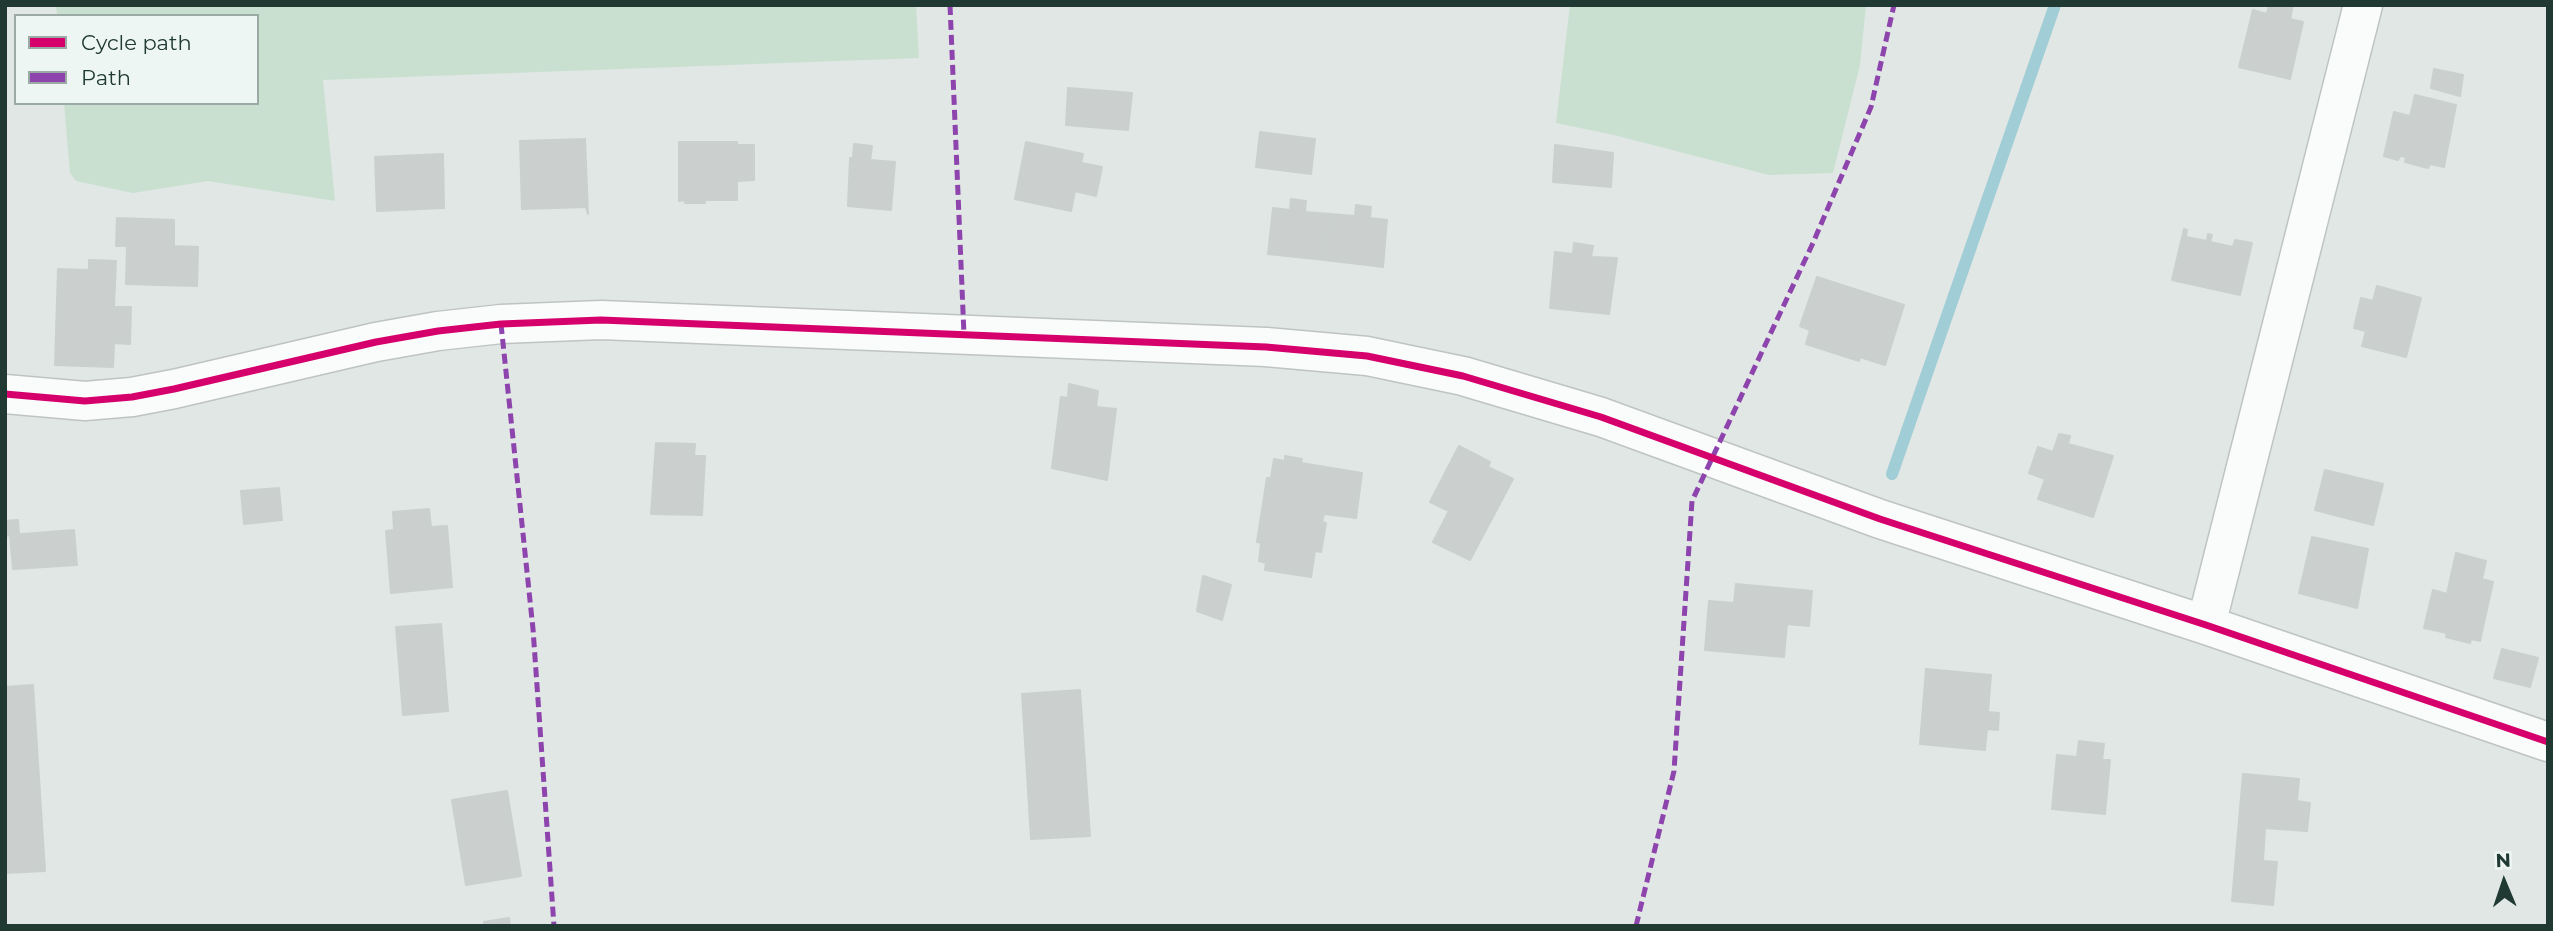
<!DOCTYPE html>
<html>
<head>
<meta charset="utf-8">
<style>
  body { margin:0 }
  #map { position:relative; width:2553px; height:931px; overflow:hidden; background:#e1e7e4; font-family:Montserrat,sans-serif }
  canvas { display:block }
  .frame { position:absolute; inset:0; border:7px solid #203933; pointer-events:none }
  .legend { position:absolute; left:14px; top:14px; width:245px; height:91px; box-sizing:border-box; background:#eef6f3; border:2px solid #9caaa6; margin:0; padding:9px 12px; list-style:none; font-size:21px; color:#203933 }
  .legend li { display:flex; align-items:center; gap:14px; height:35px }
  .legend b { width:35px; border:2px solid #9caaa6 }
  .north { position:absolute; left:2469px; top:847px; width:70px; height:70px; -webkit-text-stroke:5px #eef6f3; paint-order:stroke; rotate:358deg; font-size:19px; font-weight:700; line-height:28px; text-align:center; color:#203933 }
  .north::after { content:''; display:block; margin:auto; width:24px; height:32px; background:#203933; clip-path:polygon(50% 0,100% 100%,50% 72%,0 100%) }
</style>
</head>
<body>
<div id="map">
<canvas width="2553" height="931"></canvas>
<div class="frame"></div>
<ul class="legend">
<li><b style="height:9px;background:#d6006c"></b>Cycle path</li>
<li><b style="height:9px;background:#8e44ad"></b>Path</li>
</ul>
<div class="north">N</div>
</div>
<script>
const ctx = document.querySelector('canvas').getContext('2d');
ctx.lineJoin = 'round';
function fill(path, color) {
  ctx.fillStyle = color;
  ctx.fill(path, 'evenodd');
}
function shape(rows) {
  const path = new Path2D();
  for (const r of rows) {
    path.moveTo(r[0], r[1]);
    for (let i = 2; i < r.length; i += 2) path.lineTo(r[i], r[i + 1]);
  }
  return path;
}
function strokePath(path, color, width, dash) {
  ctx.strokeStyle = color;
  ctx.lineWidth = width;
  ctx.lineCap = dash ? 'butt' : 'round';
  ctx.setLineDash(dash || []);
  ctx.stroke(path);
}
fill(shape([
  [56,5,916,5,919,58,323,80,335,201,208,181,133,193,76,181,70,173,64,103,257,103,257,16,57,16],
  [1570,5,1866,5,1860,65,1833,173,1769,175,1614,135,1556,123]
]), '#c9e0d1');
strokePath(shape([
  [1892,474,2055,5]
]), '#a1cdd6', 12);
const building = shape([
  [2269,5,2293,5,2290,19,2303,22,2290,79,2239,67,2253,10,2267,14,2269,5],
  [2434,69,2463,75,2460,96,2431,88,2434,69],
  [1068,88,1132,93,1128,130,1066,125,1068,88],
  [2415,95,2456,105,2444,167,2430,164,2428,168,2405,162,2406,157,2400,156,2398,160,2384,156,2394,112,2410,116,2415,95],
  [1260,132,1315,139,1311,174,1256,167,1260,132],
  [585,139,588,214,586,207,522,209,520,141,585,139],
  [679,142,737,142,737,145,754,145,754,180,737,181,737,200,705,200,705,203,685,203,685,200,679,201,679,142],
  [1026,142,1083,154,1081,163,1102,167,1096,196,1075,191,1071,211,1015,199,1026,142],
  [854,144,872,146,870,160,895,162,891,210,848,206,850,158,853,158,854,144],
  [1555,145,1613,153,1611,187,1553,182,1555,145],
  [443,154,444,208,377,211,375,157,443,154],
  [1291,199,1306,201,1305,212,1330,214,1325,260,1268,254,1273,208,1290,210,1291,199],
  [1356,205,1371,207,1370,218,1387,220,1383,267,1325,260,1330,214,1355,216,1356,205],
  [117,218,174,220,174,246,198,247,197,286,126,284,127,246,116,246,117,218],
  [2184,229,2187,230,2186,237,2207,241,2208,234,2212,235,2210,242,2233,247,2235,240,2252,243,2240,295,2172,280,2184,229],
  [1574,243,1593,246,1591,257,1617,258,1609,314,1550,308,1555,252,1573,254,1574,243],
  [89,260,116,261,114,307,131,307,130,344,114,343,113,367,55,365,58,269,89,270,89,260],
  [1817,277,1904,305,1885,365,1860,357,1859,361,1806,344,1810,330,1800,326,1817,277],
  [2377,286,2421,298,2406,357,2362,346,2366,331,2354,328,2361,298,2373,301,2377,286],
  [1069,384,1098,391,1096,407,1116,409,1107,480,1052,468,1061,397,1068,398,1069,384],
  [2059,434,2070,436,2068,444,2113,456,2093,517,2038,499,2045,479,2029,473,2038,447,2053,452,2059,434],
  [656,443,695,444,694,456,705,456,702,515,651,514,656,443],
  [1459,446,1490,462,1488,467,1513,479,1470,560,1433,542,1449,511,1430,502,1459,446],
  [1285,456,1302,459,1301,463,1362,473,1356,518,1324,514,1322,522,1326,523,1321,552,1315,551,1311,577,1265,570,1266,563,1259,561,1261,543,1257,542,1267,478,1271,478,1274,459,1285,461,1285,456],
  [2325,470,2383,484,2373,525,2315,510,2325,470],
  [279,488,282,520,244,524,241,491,279,488],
  [429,509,431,527,447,526,452,587,391,593,386,531,394,530,393,512,429,509],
  [18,520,19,534,5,536,5,521,18,520],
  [74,530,77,565,13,569,10,535,74,530],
  [2312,537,2368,549,2357,608,2299,593,2312,537],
  [2456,553,2486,561,2482,579,2493,582,2480,641,2471,639,2470,643,2446,637,2447,633,2424,628,2433,590,2447,594,2456,553],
  [1203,576,1231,585,1222,620,1197,611,1203,576],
  [1736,584,1812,591,1809,626,1787,624,1784,657,1705,650,1709,601,1734,603,1736,584],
  [441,624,448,711,403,715,396,627,441,624],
  [2502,649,2538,658,2530,687,2494,678,2502,649],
  [1926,669,1991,675,1988,712,1999,713,1998,730,1987,729,1985,750,1920,744,1926,669],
  [33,685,45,871,5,873,5,687,33,685],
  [1080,690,1090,836,1031,839,1022,694,1080,690],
  [2079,741,2104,744,2102,760,2110,760,2105,814,2052,809,2057,755,2077,757,2079,741],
  [2243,774,2299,779,2297,801,2310,803,2307,831,2265,828,2263,861,2277,862,2273,905,2232,901,2243,774],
  [507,791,521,876,466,885,452,800,507,791],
  [509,918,510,926,484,926,484,922,509,918]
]);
fill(building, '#cbd0ce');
strokePath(building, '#cad0cd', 2);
const minor = shape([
  [5,394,85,401,132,397,174,389,376,342,438,331,501,324,601,320,1168,343,1266,347,1367,356,1463,376,1601,417,1880,519,2206,625,2548,742],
  [2206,625,2363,5]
]);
strokePath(minor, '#bec4c1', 41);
strokePath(minor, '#fafbfb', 38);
strokePath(shape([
  [950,5,964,335],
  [501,324,533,629,554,926],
  [1636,926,1674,771,1692,501,1813,243,1871,107,1894,5]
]), '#8e44ad', 5, [10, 5]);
strokePath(shape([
  [5,394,85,401,132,397,174,389,376,342,438,331,501,324,601,320,1168,343,1266,347,1367,356,1463,376,1601,417,1880,519,2206,625,2548,742]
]), '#d6006c', 7);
</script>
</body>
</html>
